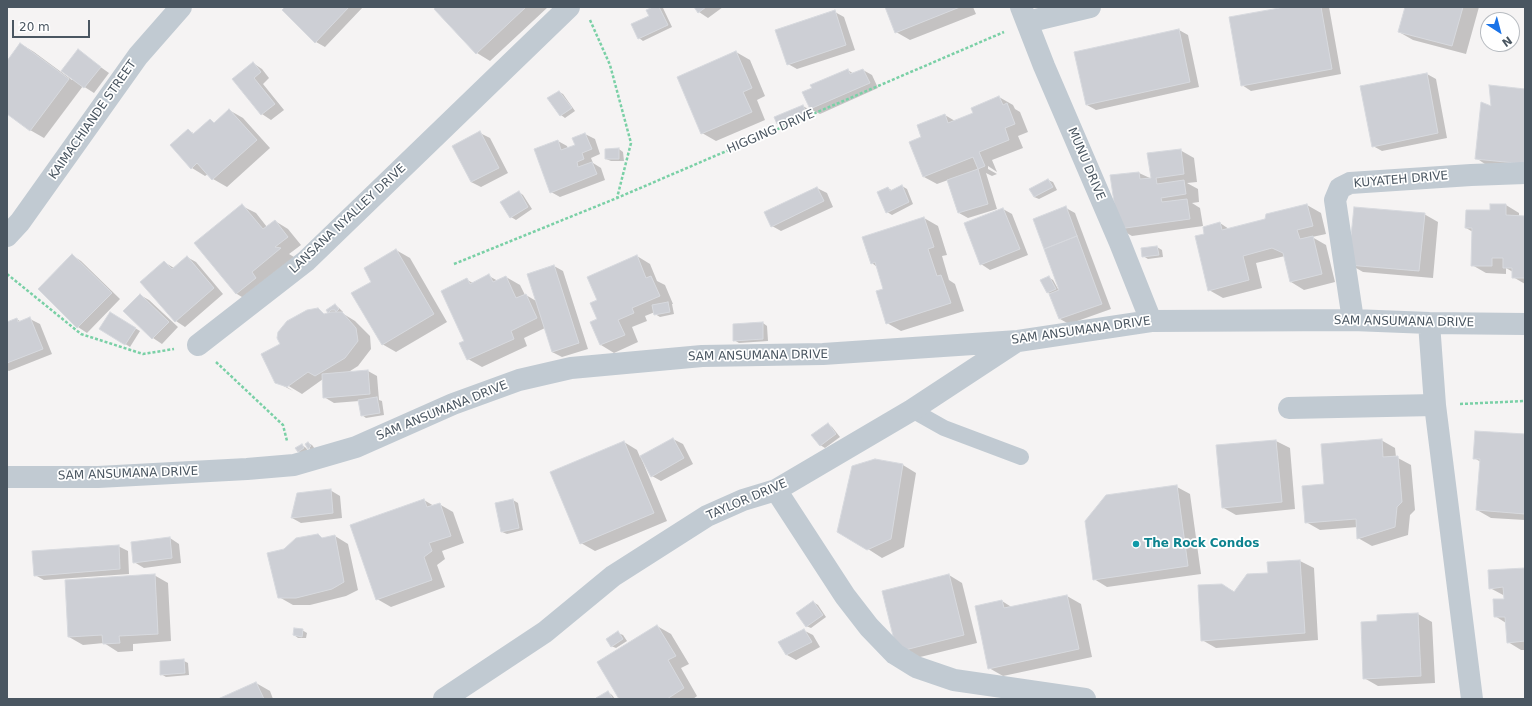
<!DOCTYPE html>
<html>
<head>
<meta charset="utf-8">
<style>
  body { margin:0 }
  #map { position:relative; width:1532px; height:706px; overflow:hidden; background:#f5f3f3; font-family:"DejaVu Sans",sans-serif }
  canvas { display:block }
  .frame { position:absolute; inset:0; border:8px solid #4a5661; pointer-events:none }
  .north { position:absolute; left:1480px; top:12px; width:40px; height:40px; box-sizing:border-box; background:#fff; border:1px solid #b7bbc0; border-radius:50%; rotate:144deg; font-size:11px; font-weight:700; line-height:16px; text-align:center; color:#4a5661 }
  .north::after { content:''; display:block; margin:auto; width:14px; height:18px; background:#1a73e8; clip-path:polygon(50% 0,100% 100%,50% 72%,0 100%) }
  .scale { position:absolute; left:12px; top:20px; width:78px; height:18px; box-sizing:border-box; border:2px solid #4a5661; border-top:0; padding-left:5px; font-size:12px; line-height:14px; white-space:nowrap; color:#4a5661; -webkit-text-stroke:3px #fff; paint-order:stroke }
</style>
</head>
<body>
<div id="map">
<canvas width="1532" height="706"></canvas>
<div class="frame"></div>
<div class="north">N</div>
<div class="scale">20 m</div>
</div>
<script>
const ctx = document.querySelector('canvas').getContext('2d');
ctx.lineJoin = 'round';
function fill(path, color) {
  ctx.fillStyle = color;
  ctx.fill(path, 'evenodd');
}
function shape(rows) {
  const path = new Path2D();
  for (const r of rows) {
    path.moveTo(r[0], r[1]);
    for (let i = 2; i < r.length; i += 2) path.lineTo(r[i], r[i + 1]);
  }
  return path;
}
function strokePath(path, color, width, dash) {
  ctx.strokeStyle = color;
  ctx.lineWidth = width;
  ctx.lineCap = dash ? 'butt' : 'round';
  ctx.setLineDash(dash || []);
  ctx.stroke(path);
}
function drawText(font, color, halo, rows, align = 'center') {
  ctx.font = font + ' "DejaVu Sans",sans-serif';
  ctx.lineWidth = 3.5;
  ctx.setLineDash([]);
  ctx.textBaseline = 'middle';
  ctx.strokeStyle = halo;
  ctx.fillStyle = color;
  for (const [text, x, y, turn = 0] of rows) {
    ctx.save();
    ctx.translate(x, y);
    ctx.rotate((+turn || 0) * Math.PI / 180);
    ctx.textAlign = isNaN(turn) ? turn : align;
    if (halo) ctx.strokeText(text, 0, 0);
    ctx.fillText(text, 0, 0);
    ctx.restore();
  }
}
fill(shape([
  [286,7,363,7,325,47,316,42,283,10],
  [437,7,548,7,490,61,477,53],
  [655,7,663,8,672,27,643,41,639,38],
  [695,7,723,7,708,18,699,12],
  [886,7,973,7,976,14,910,40,896,32],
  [1290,7,1329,7,1341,74,1251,91,1242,85],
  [1406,7,1479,7,1466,54,1413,40,1399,32],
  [835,12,844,17,855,50,797,69,788,64],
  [1179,30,1188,35,1199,87,1096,110,1087,105],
  [21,44,34,52,72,80,78,51,109,73,94,93,83,86,44,138,30,130,7,113,7,62],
  [736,52,750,60,765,96,757,100,765,120,716,141,702,133],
  [253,63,262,69,269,78,263,84,284,110,271,120,262,114,234,79],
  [848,70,854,74,863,70,872,75,878,88,820,114,810,109,813,88],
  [1427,74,1436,79,1447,138,1382,151,1373,146],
  [1525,90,1525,168,1485,164,1476,158],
  [559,92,563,94,575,111,565,118,561,115,549,99],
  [999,97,1013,105,1015,109,1020,112,1028,132,1018,136,1023,148,992,160,997,172,988,166,988,169,997,174,992,176,986,173,997,209,968,218,959,213,948,180,937,184,924,177,923,138,945,115,955,121,974,113],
  [803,106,808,109,810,115,782,126,778,123],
  [229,110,243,118,270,148,227,187,213,179,208,174,205,176,192,168,171,146,188,130,195,134,210,120,215,123],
  [480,133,490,138,508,173,481,187,471,182],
  [585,134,595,139,600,154,591,158,593,163,601,168,605,180,560,197,551,192,558,141,567,146,568,149,577,145,574,138],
  [619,149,623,152,624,161,611,161,606,159],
  [1180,150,1194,158,1197,182,1187,183,1198,189,1199,202,1192,203,1200,208,1203,226,1132,236,1118,228,1139,173,1152,179],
  [1048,180,1053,182,1057,190,1039,199,1034,197],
  [902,186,907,189,913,204,892,215,887,212,888,188,893,191],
  [817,188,827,193,833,207,781,231,772,226],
  [519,192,523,195,532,209,516,220,511,217],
  [1307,205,1321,213,1326,234,1312,237,1326,245,1335,282,1304,290,1291,282,1285,256,1256,263,1262,288,1223,298,1209,290,1206,234,1220,223,1229,229,1266,219,1267,215],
  [1506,205,1519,213,1519,216,1525,217,1525,284,1513,277,1513,272,1506,268,1506,274,1486,273,1472,265,1473,232,1466,228,1491,211],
  [242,206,256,213,267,227,275,221,288,229,301,245,289,254,294,257,250,302,237,294,196,244],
  [1066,208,1075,213,1111,309,1069,324,1060,319,1050,294,1048,293,1048,277,1053,280,1058,289,1059,288],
  [1003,209,1012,214,1028,255,990,270,981,264],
  [1424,214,1438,222,1433,278,1363,272,1349,264],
  [924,218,938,226,947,255,942,256,949,280,955,284,964,311,901,331,887,323,885,290,877,267,872,263],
  [1157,247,1162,250,1163,257,1148,259,1143,256],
  [396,250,410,258,447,322,396,352,382,344,373,282],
  [72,255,81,261,120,299,87,333,78,327],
  [637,256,650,264,657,281,665,285,673,304,672,304,674,314,660,317,655,314,655,312,645,316,647,321,632,327,638,342,614,353,601,345,591,323,599,320,598,300],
  [187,257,196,262,223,294,185,327,176,321,164,262,174,268],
  [554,266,563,271,588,349,562,357,552,352,545,328,524,338,527,346,482,367,468,359,465,341,467,280,473,283,489,276,498,281,506,277,520,285,525,295,526,295,536,301],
  [140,295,149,300,178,327,162,344,153,338,124,311],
  [335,305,339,308,343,312,342,313,355,321,370,336,371,349,358,366,347,373,368,371,377,376,379,400,382,401,384,415,366,418,362,415,359,401,334,403,324,397,323,379,302,394,287,385,287,387,293,391,276,382,281,344,317,310,326,315,330,313,328,312],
  [110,313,140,331,130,347,101,328],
  [17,319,21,322,30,319,40,324,52,354,9,371,7,370,7,323],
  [763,323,767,326,768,341,739,343,734,340],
  [828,424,832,427,840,437,825,448,820,445],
  [1525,435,1525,520,1491,518,1477,510,1481,462,1474,458],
  [673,439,683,444,693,464,661,481,652,476,643,460,642,460,667,521,595,551,581,543,624,442,637,450,640,457],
  [1381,440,1395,448,1396,457,1411,465,1415,510,1410,515,1408,535,1372,546,1358,538,1358,527,1320,530,1306,522,1325,485],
  [1276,441,1290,448,1295,509,1236,515,1222,507],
  [308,443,312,445,315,449,313,451,309,448],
  [302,445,306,448,308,451,303,454,298,451],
  [903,465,916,473,904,547,882,558,868,549],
  [1177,487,1190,494,1201,574,1107,587,1094,579],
  [330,490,340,496,342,518,301,523,292,518],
  [424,500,434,506,439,504,453,512,464,543,442,551,445,559,437,565,445,587,391,607,377,599],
  [513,500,518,503,523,530,507,534,502,532],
  [318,535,324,539,335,536,348,544,358,590,346,596,310,605,293,605,279,597,285,550],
  [170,538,179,544,181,563,144,568,134,562],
  [118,546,128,551,129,574,44,580,35,575],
  [1300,561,1314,568,1318,640,1216,648,1202,640,1222,585,1235,592,1269,573,1268,563],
  [1525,569,1525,650,1521,650,1508,642,1506,623,1495,616,1505,600,1505,596,1490,588],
  [154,575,168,583,171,641,133,644,133,651,118,652,104,643,83,645,69,637],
  [949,575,962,583,977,643,912,659,883,592],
  [1067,596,1081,604,1092,657,1003,676,989,668,1002,601,1013,608],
  [813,602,818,605,826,617,811,628,806,626],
  [1418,614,1432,622,1435,683,1378,686,1364,678,1379,622],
  [657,626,671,634,689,664,681,668,697,696,693,699,620,699],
  [302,630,307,633,306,638,298,638,294,635],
  [803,630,813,635,820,647,796,660,787,655],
  [618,633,623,635,627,641,616,648,611,646],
  [184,661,188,663,189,675,166,677,161,674],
  [256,683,270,691,273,699,220,699],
  [608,692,612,695,615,699,598,699]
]), '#0003');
const building = shape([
  [285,7,349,7,315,43,282,10,285,7],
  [436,7,526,7,476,54,434,9,436,7],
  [653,7,659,7,668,25,638,39,631,24,649,16,646,10,653,7],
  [694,7,706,7,698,13,694,7],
  [885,7,960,7,895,33,885,7],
  [1285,7,1321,7,1332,69,1241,86,1229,17,1285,7],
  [1405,7,1463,7,1452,46,1398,32,1405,7],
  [835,10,846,45,787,65,775,30,835,10],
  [1179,29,1190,82,1086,105,1074,52,1179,29],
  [20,43,69,79,30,131,7,114,7,61,20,43],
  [78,49,101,67,84,88,61,71,78,49],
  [736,51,752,88,743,92,752,112,701,134,677,77,736,51],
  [253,62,261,72,254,78,275,104,261,115,232,79,253,62],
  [848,69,850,74,863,69,870,83,810,109,802,92,812,88,810,85,848,69],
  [1427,73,1438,133,1372,147,1360,86,1427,73],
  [1489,85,1525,89,1525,164,1475,159,1481,102,1491,106,1489,85],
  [559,91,572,108,560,116,547,98,559,91],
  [999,96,1003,105,1007,103,1015,124,1005,128,1009,140,979,152,985,166,978,169,973,157,923,177,909,142,921,137,917,125,945,114,948,123,973,113,971,108,999,96],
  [803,105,806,113,777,124,774,117,803,105],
  [229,109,257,140,212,180,197,163,191,169,170,145,188,129,193,134,210,119,214,123,229,109],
  [480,131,499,168,471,182,452,146,480,131],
  [585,133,592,149,582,153,584,159,577,162,578,167,592,162,597,174,550,193,534,149,558,140,561,150,575,145,572,138,585,133],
  [619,148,619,159,605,159,605,149,619,148],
  [1181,149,1184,174,1156,178,1157,184,1184,180,1186,194,1161,198,1162,202,1187,199,1190,219,1118,229,1110,175,1139,172,1140,179,1151,178,1147,153,1181,149],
  [978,169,988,204,958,213,947,180,978,169],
  [1048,179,1053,187,1034,197,1029,189,1048,179],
  [902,185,909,202,886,213,877,192,888,187,890,191,902,185],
  [817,187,824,201,771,227,764,212,817,187],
  [519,191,528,207,510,218,500,202,519,191],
  [242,204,263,229,275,220,288,237,275,247,281,248,252,272,256,278,236,294,194,243,242,204],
  [1307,204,1313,226,1297,230,1300,239,1313,236,1322,274,1290,282,1283,253,1272,248,1243,256,1249,280,1208,291,1195,236,1204,234,1203,227,1220,222,1222,230,1265,219,1266,214,1307,204],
  [1490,204,1506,204,1506,215,1525,216,1525,278,1512,278,1512,268,1503,268,1503,258,1492,258,1492,266,1471,266,1472,228,1465,228,1466,210,1490,210,1490,204],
  [1066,206,1077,236,1044,249,1033,219,1066,206],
  [1354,207,1425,213,1419,271,1348,265,1354,207],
  [1003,208,1020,249,980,265,964,223,1003,208],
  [924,217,934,247,928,249,937,276,941,275,951,303,886,324,876,291,883,289,875,262,871,264,862,237,924,217],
  [1077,236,1102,304,1059,319,1049,294,1059,290,1044,249,1077,236],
  [1157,246,1159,255,1142,257,1141,248,1157,246],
  [396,249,434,314,382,345,351,293,371,282,364,268,396,249],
  [72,254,112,293,77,328,38,289,72,254],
  [637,255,646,278,651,276,660,296,632,308,634,313,618,320,625,335,600,345,590,322,597,319,590,303,597,300,587,277,637,255],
  [187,256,214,288,175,322,140,282,164,261,172,269,187,256],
  [554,265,579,343,552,352,527,274,554,265],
  [489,274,493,282,506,276,516,298,526,294,537,318,511,331,514,339,467,360,459,343,464,341,441,291,467,278,470,284,489,274],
  [1049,276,1056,289,1047,293,1040,280,1049,276],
  [140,294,169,322,152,339,123,311,140,294],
  [668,302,670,312,654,315,652,305,668,302],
  [335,304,339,309,336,312,335,310,331,310,328,313,326,310,335,304],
  [318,308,324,314,331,312,342,312,356,328,358,341,345,358,315,376,308,372,287,387,275,383,261,354,280,344,277,338,278,332,287,321,307,310,318,308],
  [110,312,136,328,125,345,99,329,110,312],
  [30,317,43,349,7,363,7,322,17,318,18,322,30,317],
  [763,322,763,339,733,341,733,324,763,322],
  [368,370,370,394,323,398,322,374,368,370],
  [377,397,380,413,361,416,358,400,377,397],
  [828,423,836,434,820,446,811,435,828,423],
  [1475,431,1525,434,1525,514,1476,510,1480,459,1473,459,1475,431],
  [673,438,684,458,651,477,640,456,673,438],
  [1382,439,1383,457,1398,456,1402,502,1397,507,1395,527,1357,539,1356,519,1305,523,1302,486,1324,484,1321,444,1382,439],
  [1276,440,1282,502,1222,508,1216,445,1276,440],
  [624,441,654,513,580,544,550,472,624,441],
  [308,442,311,446,308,449,305,444,308,442],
  [302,444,304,448,298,452,295,448,302,444],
  [875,459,903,464,891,539,867,550,837,532,852,466,875,459],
  [1177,485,1188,566,1093,580,1085,521,1106,495,1177,485],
  [331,489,333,513,291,518,297,493,331,489],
  [424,499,427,507,440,503,451,536,429,543,432,551,424,557,432,580,376,600,350,525,424,499],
  [513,499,519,528,501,532,495,503,513,499],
  [318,534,322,538,335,535,344,582,332,589,296,598,278,598,267,553,284,549,296,538,318,534],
  [170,537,172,558,133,563,131,542,170,537],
  [119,545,120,569,34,576,32,551,119,545],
  [1300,560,1305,633,1201,641,1198,585,1222,584,1234,592,1247,574,1268,573,1267,562,1300,560],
  [1525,568,1525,641,1507,643,1505,617,1494,617,1493,599,1504,599,1503,587,1489,589,1488,570,1525,568],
  [155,574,158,634,119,636,120,643,103,644,102,635,68,637,65,580,155,574],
  [949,574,964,635,897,652,882,591,949,574],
  [1067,595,1079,649,988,669,975,606,1002,600,1004,608,1067,595],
  [813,601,823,615,806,627,796,613,813,601],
  [1418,613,1421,676,1363,679,1361,622,1377,621,1377,615,1418,613],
  [657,625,676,656,668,660,684,688,667,699,619,699,597,662,657,625],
  [294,628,303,629,302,637,293,635,294,628],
  [804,629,812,642,786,655,778,642,804,629],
  [618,631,623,639,611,647,606,639,618,631],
  [184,659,185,673,160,675,160,661,184,659],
  [256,682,264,699,218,699,256,682],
  [608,691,613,699,596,699,596,698,608,691]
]);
fill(building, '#cdcfd5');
strokePath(building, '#d7d9de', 1);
strokePath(shape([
  [590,20,610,65,631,143,617,198],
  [454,264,617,198,1004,32],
  [7,274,81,334,143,354,174,349],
  [216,362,283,425,287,441],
  [1460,404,1525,401]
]), '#7ad0a6', 2.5, [3, 2]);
strokePath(shape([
  [912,410,944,428,1021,457]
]), '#c1cad2', 16);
strokePath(shape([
  [1021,7,1044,66,1120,243,1151,321],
  [1027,22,1090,7],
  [7,236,20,222,138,56,181,7],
  [1353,320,1335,200,1340,188,1350,183,1471,175,1525,173],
  [1429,323,1435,405,1472,699],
  [198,345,306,261,569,7],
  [1289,408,1435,405],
  [7,477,98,477,247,469,294,465,356,447,453,404,519,380,571,368,702,356,823,354,1018,341,1151,321,1353,320,1429,323,1525,324],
  [776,490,845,596,869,627,895,654,916,667,954,680,1085,699],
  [444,699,545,632,613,576,707,516,743,500,776,490,912,410,1017,341]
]), '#c1cad2', 22);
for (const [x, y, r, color] of [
  [1136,544,4,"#0f9aa8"]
]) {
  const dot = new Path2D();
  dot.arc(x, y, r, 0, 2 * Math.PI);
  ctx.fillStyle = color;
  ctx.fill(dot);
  strokePath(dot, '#fff', 1.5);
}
drawText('12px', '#4a5661', '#fff', [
  ["KAIMACHIANDE STREET",93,120,-55],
  ["HIGGING DRIVE",771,132,-23],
  ["MUNU DRIVE",1086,164,67],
  ["KUYATEH DRIVE",1401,180,-5],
  ["LANSANA NYALLEY DRIVE",348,219,-43],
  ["SAM ANSUMANA DRIVE",1404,322,1],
  ["SAM ANSUMANA DRIVE",1081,331,-8],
  ["SAM ANSUMANA DRIVE",758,356,-1],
  ["SAM ANSUMANA DRIVE",442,411,-22],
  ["SAM ANSUMANA DRIVE",128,474,-2],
  ["TAYLOR DRIVE",747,500,-23]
]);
drawText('bold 12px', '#0d838f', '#fff', [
  ["The Rock Condos",1144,544]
], 'left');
</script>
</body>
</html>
